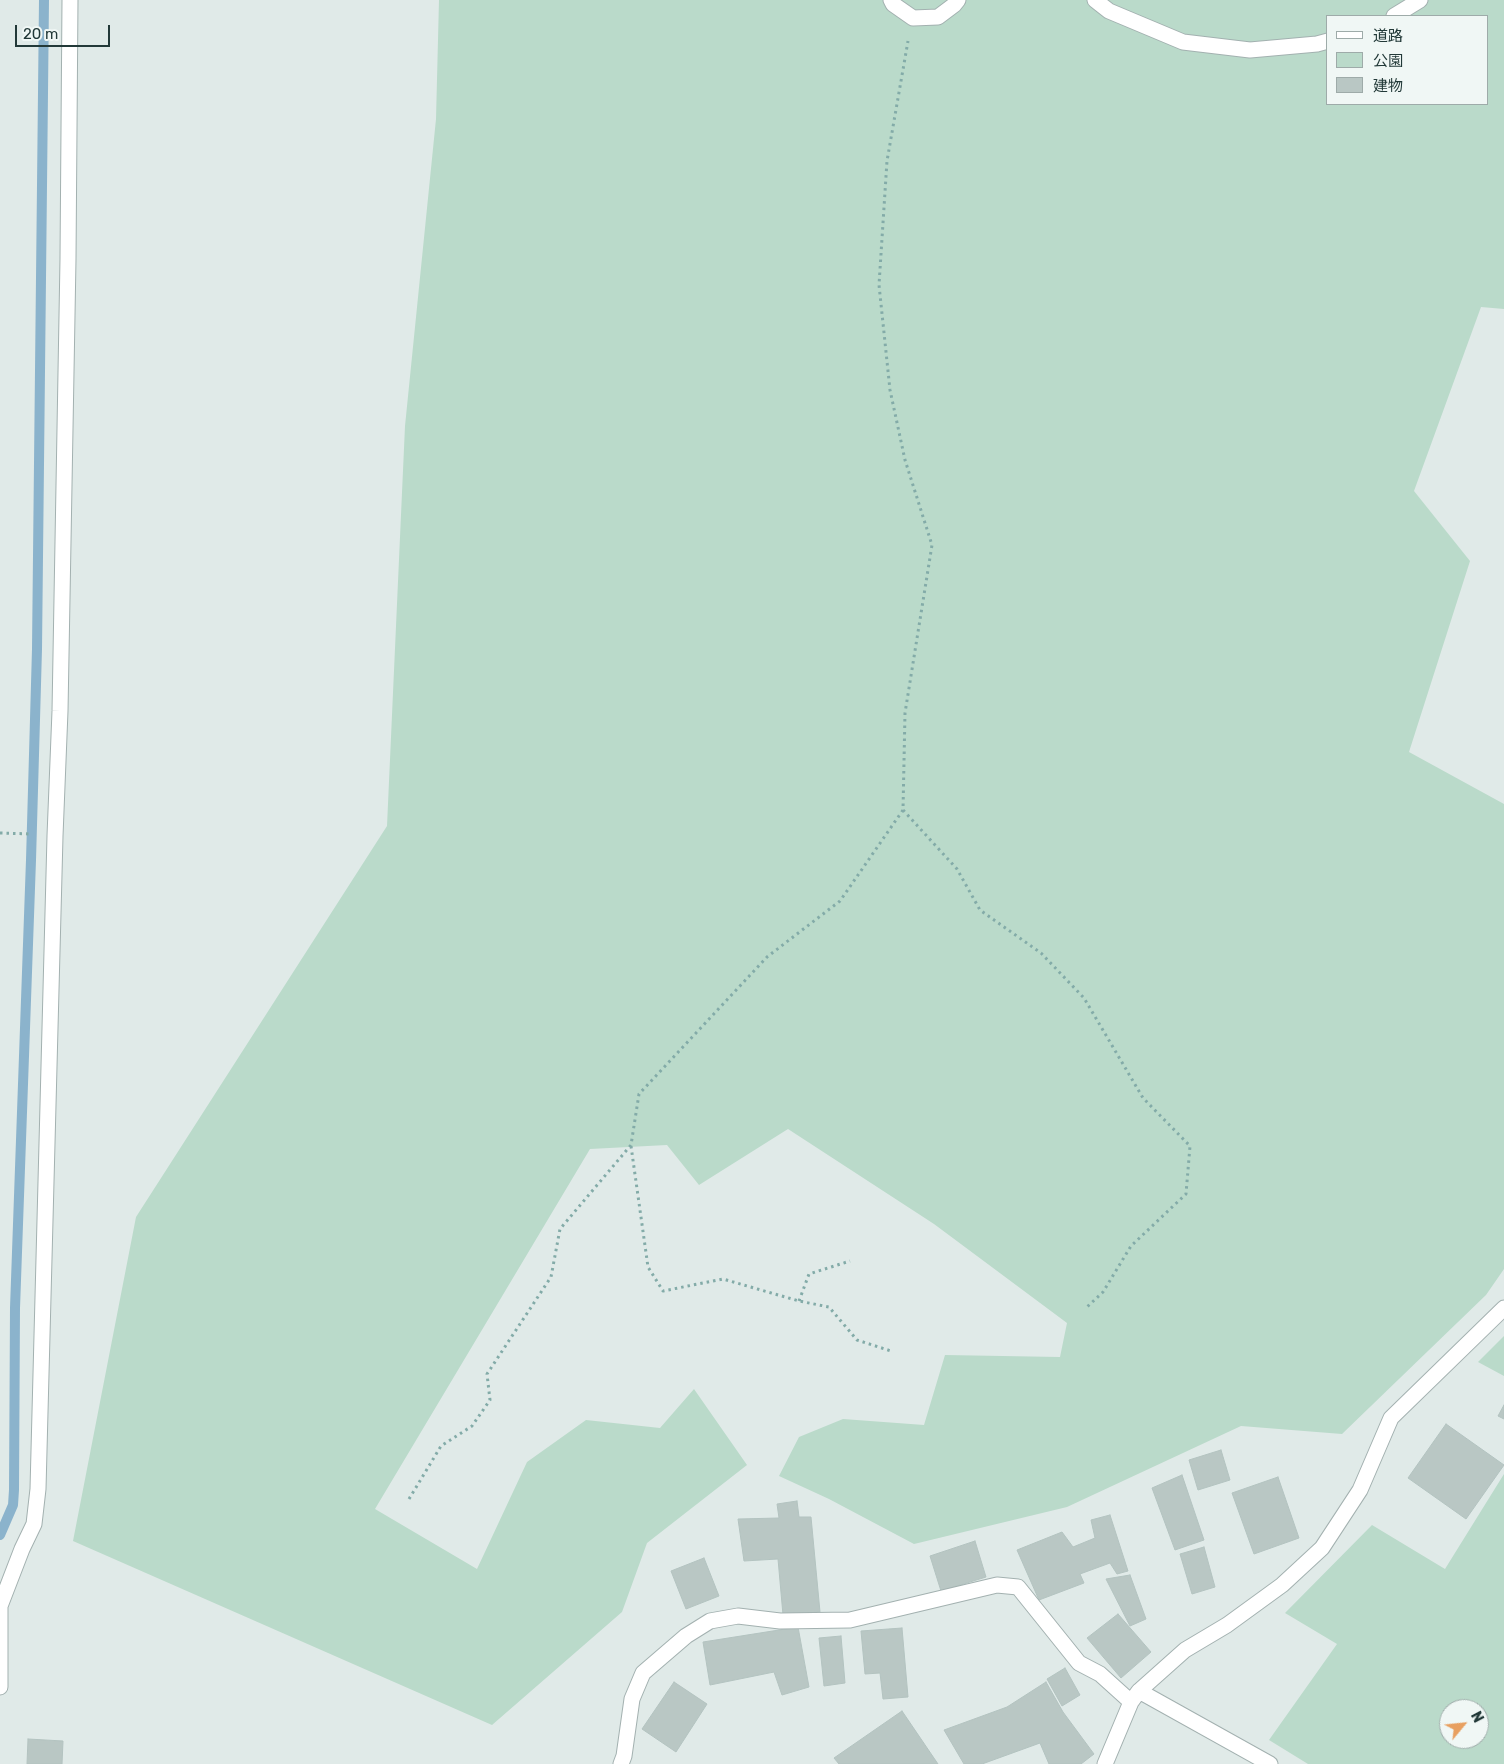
<!DOCTYPE html>
<html>
<head>
<meta charset="utf-8">
<style>
  body { margin:0 }
  #map { position:relative; width:1504px; height:1764px; overflow:hidden; background:#e0eae8; font-family:Rubik,"Noto Sans JP",sans-serif }
  canvas { display:block }
  .legend { position:absolute; left:1326px; top:15px; width:162px; height:90px; box-sizing:border-box; background:#f0f7f5; border:1px solid #9eaba9; margin:0; padding:6px 9px; list-style:none; font-size:15px; color:#223938 }
  .legend li { display:flex; align-items:center; gap:10px; height:25px }
  .legend b { width:25px; border:1px solid #9eaba9 }
  .north { position:absolute; left:1439px; top:1699px; width:50px; height:50px; box-sizing:border-box; background:#f0f7f5; border:1px solid #9eaba9; border-radius:50%; rotate:62deg; font-size:14px; font-weight:700; line-height:20px; text-align:center; color:#223938 }
  .north::after { content:''; display:block; margin:auto; width:18px; height:22px; background:#e8a060; clip-path:polygon(50% 0,100% 100%,50% 72%,0 100%) }
  .scale { position:absolute; left:15px; top:25px; width:95px; height:22px; box-sizing:border-box; border:2px solid #223938; border-top:0; padding-left:6px; font-size:15px; line-height:18px; white-space:nowrap; color:#223938; -webkit-text-stroke:4px #f0f7f5; paint-order:stroke }
</style>
</head>
<body>
<div id="map">
<canvas width="1504" height="1764"></canvas>
<ul class="legend">
<li><b style="height:6px;background:#fff"></b>道路</li>
<li><b style="height:14px;background:#badaca"></b>公園</li>
<li><b style="height:14px;background:#b9c7c4"></b>建物</li>
</ul>
<div class="north">N</div>
<div class="scale">20 m</div>
</div>
<script>
const ctx = document.querySelector('canvas').getContext('2d');
ctx.lineJoin = 'round';
function fill(path, color) {
  ctx.fillStyle = color;
  ctx.fill(path, 'evenodd');
}
function shape(rows) {
  const path = new Path2D();
  for (const r of rows) {
    path.moveTo(r[0], r[1]);
    for (let i = 2; i < r.length; i += 2) path.lineTo(r[i], r[i + 1]);
  }
  return path;
}
function strokePath(path, color, width, dash) {
  ctx.strokeStyle = color;
  ctx.lineWidth = width;
  ctx.lineCap = dash ? 'butt' : 'round';
  ctx.setLineDash(dash || []);
  ctx.stroke(path);
}
fill(shape([
  [439,0,1504,0,1504,309,1481,307,1414,491,1470,561,1409,752,1504,804,1504,1269,1486,1295,1342,1434,1241,1426,1067,1507,914,1544,829,1499,779,1476,799,1437,843,1419,924,1425,945,1355,1060,1357,1067,1323,934,1224,788,1129,699,1185,667,1145,590,1149,375,1509,477,1569,527,1462,586,1420,660,1428,694,1389,747,1465,647,1543,622,1612,492,1725,73,1541,136,1217,387,826,405,426,436,119],
  [1328,16,1488,16,1488,104,1328,104],
  [1504,1336,1504,1376,1478,1362],
  [1504,1474,1504,1764,1308,1764,1269,1740,1337,1644,1285,1613,1372,1525,1445,1569],
  [1449,1709,1479,1709,1479,1739,1449,1739]
]), '#badaca');
strokePath(shape([
  [0,1535,13,1505,14,1490,15,1308,31,860,37,649,44,0]
]), '#8bb3cc', 10);
const building = shape([
  [1504,1405,1504,1419,1498,1416,1504,1405],
  [1446,1424,1504,1465,1466,1519,1408,1478,1446,1424],
  [1221,1450,1230,1480,1198,1490,1189,1460,1221,1450],
  [1182,1475,1204,1540,1175,1550,1152,1488,1182,1475],
  [1278,1477,1299,1538,1254,1554,1232,1493,1278,1477],
  [797,1501,799,1517,811,1517,820,1612,783,1615,778,1559,744,1561,738,1519,779,1518,777,1504,797,1501],
  [1110,1515,1128,1571,1117,1574,1110,1563,1080,1574,1084,1583,1039,1600,1017,1550,1062,1532,1073,1547,1095,1538,1091,1520,1110,1515],
  [975,1541,986,1577,941,1591,930,1556,975,1541],
  [1204,1547,1215,1587,1192,1594,1180,1554,1204,1547],
  [704,1558,719,1596,686,1609,671,1571,704,1558],
  [1130,1575,1146,1619,1130,1626,1106,1579,1130,1575],
  [1118,1614,1151,1652,1121,1678,1087,1638,1118,1614],
  [798,1627,809,1687,782,1695,774,1672,710,1685,703,1642,798,1627],
  [902,1628,908,1697,883,1699,880,1673,865,1674,861,1631,902,1628],
  [841,1636,845,1683,824,1686,819,1638,841,1636],
  [1065,1668,1080,1695,1062,1706,1047,1679,1065,1668],
  [674,1682,707,1704,676,1752,642,1729,674,1682],
  [1046,1682,1063,1712,1094,1754,1081,1764,1049,1764,1040,1743,982,1764,964,1764,944,1730,1007,1707,1046,1682],
  [902,1711,938,1764,839,1764,834,1758,902,1711],
  [28,1739,63,1741,62,1764,27,1764,28,1739]
]);
fill(building, '#b9c7c4');
strokePath(building, '#b3c3c0', 1);
const minor = shape([
  [891,0,893,4,913,18,938,17,954,5,958,0],
  [0,1687,0,1606,22,1549,34,1524,38,1489,55,836,60,711,68,259,70,0],
  [1139,1691,1270,1764],
  [621,1764,624,1756,632,1699,643,1673,686,1636,710,1621,738,1616,780,1621,850,1620,997,1585,1018,1587,1079,1663,1100,1674,1131,1702],
  [1105,1764,1131,1702,1139,1691,1185,1650,1227,1625,1282,1585,1322,1548,1360,1490,1391,1418,1504,1308]
]);
const tertiary = shape([
  [1095,0,1109,11,1183,42,1250,50,1317,44,1328,41],
  [1394,16,1420,0]
]);
strokePath(minor, '#a3b1b0', 17);
strokePath(tertiary, '#a3b1b0', 17);
strokePath(shape([
  [903,810,957,869,980,910,1041,953,1084,998,1143,1098,1190,1146,1186,1194,1131,1246,1103,1292,1087,1307],
  [0,833,32,834],
  [631,1146,648,1267,663,1291,723,1279,799,1301,829,1307,857,1340,891,1351],
  [799,1301,809,1274,850,1261],
  [409,1499,441,1446,472,1426,490,1400,487,1374,551,1277,560,1229,631,1145,639,1094,767,957,840,901,903,810,905,713,932,545,905,460,890,390,879,285,887,161,908,41]
]), '#83aba8', 3, [2.5, 4]);
strokePath(minor, '#fff', 15);
strokePath(tertiary, '#fff', 15);
</script>
</body>
</html>
